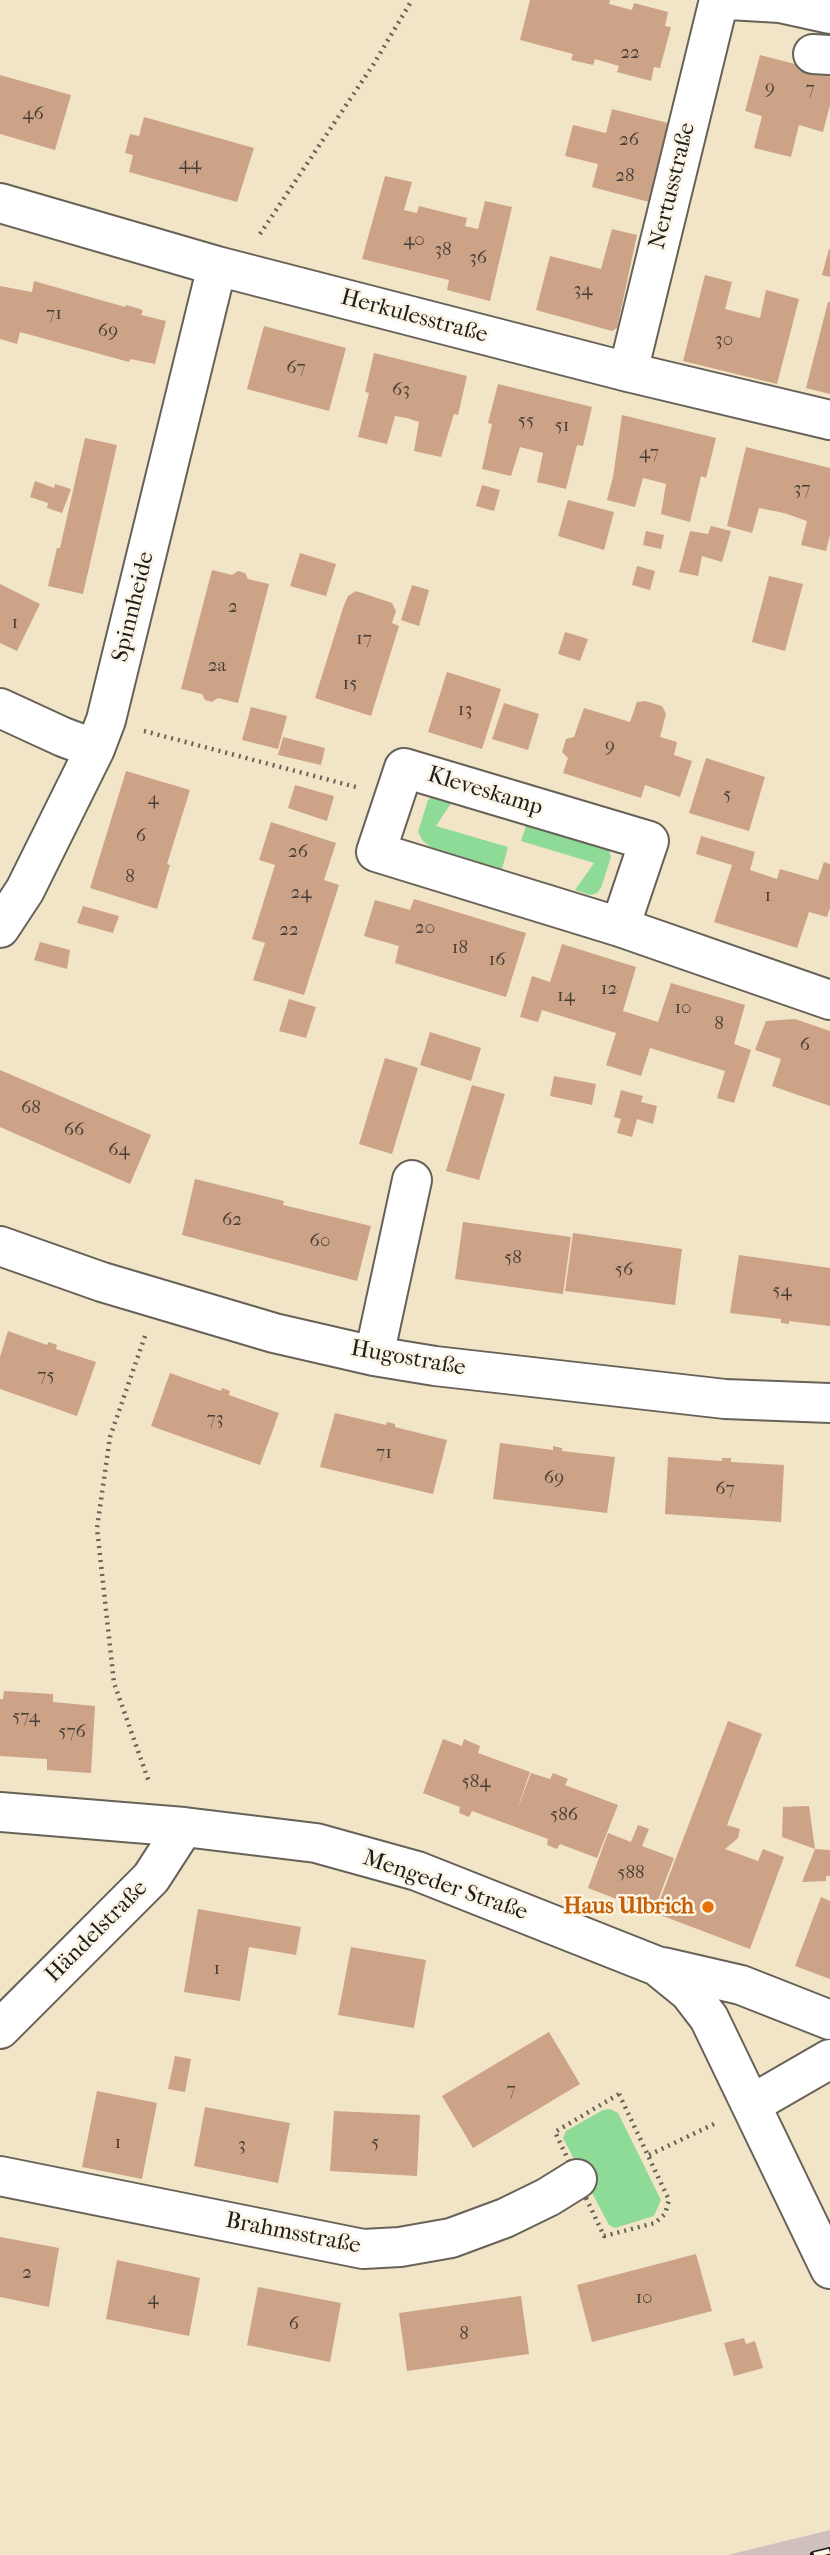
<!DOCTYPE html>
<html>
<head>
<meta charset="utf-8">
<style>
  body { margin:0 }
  canvas { display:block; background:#f2e4c7 }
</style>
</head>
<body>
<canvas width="830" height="2555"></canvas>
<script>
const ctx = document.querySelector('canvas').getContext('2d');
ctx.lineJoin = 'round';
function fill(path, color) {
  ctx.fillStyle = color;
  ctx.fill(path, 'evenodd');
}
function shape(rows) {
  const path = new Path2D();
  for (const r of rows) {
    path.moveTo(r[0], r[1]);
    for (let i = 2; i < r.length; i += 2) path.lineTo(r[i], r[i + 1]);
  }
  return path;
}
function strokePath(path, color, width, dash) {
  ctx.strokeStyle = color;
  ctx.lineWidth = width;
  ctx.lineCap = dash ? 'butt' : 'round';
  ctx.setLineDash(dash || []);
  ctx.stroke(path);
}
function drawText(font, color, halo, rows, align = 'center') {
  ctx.font = font + ' "IM FELL French Canon",serif';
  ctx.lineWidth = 5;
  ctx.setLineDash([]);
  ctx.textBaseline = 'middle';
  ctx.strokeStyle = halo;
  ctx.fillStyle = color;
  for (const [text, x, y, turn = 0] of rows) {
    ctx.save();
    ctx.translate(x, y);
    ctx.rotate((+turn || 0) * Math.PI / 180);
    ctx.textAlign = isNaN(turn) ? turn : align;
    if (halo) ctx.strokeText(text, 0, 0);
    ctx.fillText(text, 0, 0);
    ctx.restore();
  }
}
fill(shape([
  [830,2530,830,2555,728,2555]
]), '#cfc0bb');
fill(shape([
  [435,795,455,797,436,826,508,847,502,869,431,847,423,841,418,832,428,800],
  [528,820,604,844,609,850,611,857,601,888,597,893,590,895,575,890,594,863,521,841],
  [610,2109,618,2113,661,2200,654,2216,615,2228,609,2225,563,2138,566,2131,603,2110]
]), '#8edb98');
fill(shape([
  [530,0,610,0,609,4,632,10,634,3,668,12,665,26,671,27,660,68,654,67,651,81,617,72,619,66,595,59,593,65,571,60,573,54,520,40],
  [760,55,830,73,830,105,823,132,799,125,791,157,754,148,762,116,745,111],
  [0,75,71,95,55,150,0,134],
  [612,109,668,123,649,202,592,187,598,164,565,156,573,125,606,133],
  [144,117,254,148,237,202,129,172,133,155,125,153,130,134,139,136],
  [385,176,412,182,404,210,417,213,419,206,467,218,465,226,478,229,485,201,512,207,490,301,447,290,449,280,362,259],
  [612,229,637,235,617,328,612,331,536,310,550,256,601,269],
  [829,249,830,249,830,277,822,275],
  [705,275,732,282,725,309,760,318,766,290,799,299,777,384,683,361],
  [34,281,125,307,126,305,140,309,143,311,141,315,166,321,155,364,130,359,129,362,20,332,17,344,0,339,0,286,32,292],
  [828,302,830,302,830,394,806,388],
  [264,326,346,348,329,411,247,389],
  [374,353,467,376,458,415,454,414,441,457,414,451,419,422,407,418,395,416,387,444,358,437,369,393,365,392],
  [498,384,592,407,583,446,577,445,566,489,537,482,543,453,532,450,520,447,511,476,482,469,492,424,488,423],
  [622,415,716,438,706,478,701,476,690,522,661,514,666,484,655,481,643,478,635,507,607,500,613,477],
  [85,438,117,445,83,594,48,586,57,548,60,548],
  [746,447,830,468,830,535,826,551,801,545,807,521,784,513,759,508,752,533,727,526],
  [35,481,54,488,55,484,71,489,62,513,47,508,48,503,30,497],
  [482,485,500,490,494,511,476,506],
  [568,500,614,512,604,550,558,536],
  [711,526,731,531,722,562,702,556,698,576,679,572,690,531,708,534],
  [646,531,664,535,661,549,643,545],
  [300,553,336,564,326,596,290,586],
  [637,566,655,571,650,590,632,585],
  [212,570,232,575,238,571,245,573,248,579,269,584,238,703,218,698,212,702,205,700,202,694,181,689],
  [769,576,803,584,785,651,752,642],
  [0,584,40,604,17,651,0,643],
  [412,585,429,590,419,626,401,620],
  [356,591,392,603,396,611,392,623,399,626,371,716,315,698,343,608,348,596],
  [565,632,588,639,580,661,558,654],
  [447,672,501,689,482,749,428,732],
  [645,701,662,706,666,714,660,737,677,742,674,755,692,761,680,797,645,785,641,798,563,773,568,758,562,752,566,739,574,737,584,708,630,722,637,702],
  [504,703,539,714,528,750,492,739],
  [251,707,287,716,278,749,242,740],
  [283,737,325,748,321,765,278,755],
  [706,758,765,777,749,831,689,813],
  [126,771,190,790,167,864,170,865,157,909,90,888],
  [295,785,334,796,327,821,288,808],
  [271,822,336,843,324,880,339,885,304,995,253,980,265,943,252,939,275,865,259,860],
  [701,836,755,852,750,870,777,879,780,869,818,880,824,862,830,864,830,908,827,917,809,912,797,948,714,922,732,865,696,854],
  [414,899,526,933,506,997,395,963,399,946,364,936,375,900,410,910],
  [83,906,119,916,113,933,77,923],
  [40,942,70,950,67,969,34,960],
  [562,944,636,967,623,1011,658,1022,671,983,745,1005,734,1044,751,1050,734,1103,717,1098,725,1071,650,1048,641,1076,606,1065,616,1033,542,1010,538,1022,520,1017,532,976,550,982],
  [289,999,316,1007,306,1038,279,1031],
  [795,1019,830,1031,830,1106,772,1086,781,1059,755,1050,766,1021],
  [430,1032,481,1048,471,1081,420,1065],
  [385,1058,418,1068,392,1154,359,1144],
  [0,1070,151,1135,130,1184,0,1127],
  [554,1076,596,1084,592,1105,550,1096],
  [472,1085,505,1094,479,1180,446,1171],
  [621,1090,643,1096,641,1102,657,1106,653,1124,637,1119,632,1137,617,1133,621,1119,614,1117],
  [195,1179,284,1201,283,1205,371,1226,357,1281,182,1235],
  [463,1222,571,1237,563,1294,455,1279],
  [573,1233,682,1249,675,1305,565,1291],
  [739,1255,830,1268,830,1326,789,1321,789,1324,781,1323,781,1319,730,1313],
  [8,1331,47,1345,49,1342,57,1345,56,1349,96,1362,77,1416,0,1389,0,1357],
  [170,1373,221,1391,222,1388,230,1391,229,1395,279,1413,260,1465,151,1426],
  [335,1413,386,1425,387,1422,395,1424,395,1427,447,1440,433,1494,320,1467],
  [500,1443,553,1450,553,1446,562,1448,562,1451,615,1457,607,1513,493,1499],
  [668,1457,722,1461,722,1458,731,1458,731,1462,784,1465,781,1522,665,1514],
  [4,1691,53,1694,53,1702,95,1706,91,1773,47,1770,47,1759,0,1756,0,1699,3,1699],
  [728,1721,762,1734,727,1825,740,1829,738,1838,725,1849,758,1861,763,1849,784,1857,750,1949,655,1913],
  [443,1739,462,1746,464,1739,480,1746,478,1753,530,1772,516,1813,531,1773,550,1779,553,1773,568,1779,565,1785,618,1805,597,1858,560,1844,557,1849,547,1845,548,1839,472,1811,469,1817,459,1813,460,1807,423,1793],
  [809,1806,815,1849,782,1837,783,1807],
  [638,1825,649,1829,642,1846,674,1858,653,1913,588,1888,608,1833,631,1842],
  [815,1849,830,1850,830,1876,826,1876,826,1881,802,1882],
  [821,1897,830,1901,830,1979,795,1966],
  [198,1909,301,1927,296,1955,249,1947,240,2001,184,1992],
  [351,1947,426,1960,414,2028,338,2015],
  [549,2032,580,2084,473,2148,442,2096],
  [175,2056,191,2059,185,2092,168,2089],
  [97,2091,157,2103,142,2179,82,2167],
  [205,2107,290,2123,278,2183,194,2166],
  [334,2111,420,2115,417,2176,330,2171],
  [0,2237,59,2248,49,2307,0,2297],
  [696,2254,712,2311,592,2342,577,2285],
  [117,2260,200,2278,189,2336,106,2319],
  [258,2287,341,2303,330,2362,247,2345],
  [521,2296,529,2354,407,2371,399,2313],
  [744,2338,746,2344,755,2341,763,2368,734,2376,724,2343]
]), '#cca387');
const minor = shape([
  [729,0,780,3,830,14],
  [813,54,830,55],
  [0,203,217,266,628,372,830,420],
  [628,372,719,0],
  [0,708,63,737,95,749],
  [620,927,649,841,404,768,376,852,620,927,830,1000],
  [0,928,25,890,95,749,106,720,217,266],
  [0,1246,102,1282,274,1333,374,1356,435,1366,725,1399,830,1403],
  [374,1356,412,1180],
  [0,1812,184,1827,316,1843,417,1871,657,1966,689,1992,709,2018,830,2269],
  [663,1967,741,1985,830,2020],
  [0,2029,151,1878,184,1827],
  [752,2104,830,2059],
  [0,2176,363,2249,400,2247,451,2238,505,2218,548,2197,577,2179]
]);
strokePath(minor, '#676258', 42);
strokePath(shape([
  [260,234,373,65,412,0],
  [144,731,356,787],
  [145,1336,110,1437,97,1528,114,1683,149,1782],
  [619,2094,669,2200,665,2214,655,2223,604,2236,555,2132,619,2094],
  [649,2155,714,2124]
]), '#676258', 4.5, [2, 5]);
strokePath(minor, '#fff', 38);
const rail = shape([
  [814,2555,830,2551]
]);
strokePath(rail, '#1c1c1c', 8);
strokePath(rail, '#fcf5e5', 5, [16]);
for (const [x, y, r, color] of [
  [708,1907,7,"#e8710a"]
]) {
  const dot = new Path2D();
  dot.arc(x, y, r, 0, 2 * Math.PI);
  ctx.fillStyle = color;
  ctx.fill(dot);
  strokePath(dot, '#fcf5e5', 2.5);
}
drawText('19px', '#483e37', null, [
  ["22",630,53],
  ["9",770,88],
  ["7",810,89],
  ["46",33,114],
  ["26",629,140],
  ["44",190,164],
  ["28",625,176],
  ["40",414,240],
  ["38",443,250],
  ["36",478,258],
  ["34",583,290],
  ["71",54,314],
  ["69",108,331],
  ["30",724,340],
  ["67",296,368],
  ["63",401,390],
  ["55",526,421],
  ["51",562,426],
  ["47",649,453],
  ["37",802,489],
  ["2",233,607],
  ["1",15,623],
  ["17",364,639],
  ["2a",217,666],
  ["15",350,684],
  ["13",465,710],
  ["9",610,746],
  ["5",727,795],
  ["4",153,799],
  ["6",141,836],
  ["26",298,852],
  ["8",130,877],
  ["24",301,893],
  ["1",768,896],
  ["20",425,928],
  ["22",289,930],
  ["18",460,948],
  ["16",497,960],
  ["12",609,989],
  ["14",566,996],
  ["10",683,1008],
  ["8",719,1024],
  ["6",805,1045],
  ["68",31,1108],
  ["66",74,1130],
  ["64",119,1150],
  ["62",232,1220],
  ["60",320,1241],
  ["58",513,1258],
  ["56",624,1270],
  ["54",782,1291],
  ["75",46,1376],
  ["73",215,1419],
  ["71",384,1453],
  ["69",554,1478],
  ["67",725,1489],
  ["574",26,1717],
  ["576",72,1732],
  ["584",476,1782],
  ["586",564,1815],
  ["588",631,1873],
  ["1",217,1969],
  ["7",511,2090],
  ["1",118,2143],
  ["5",375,2143],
  ["3",242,2145],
  ["2",27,2273],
  ["10",644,2298],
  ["4",153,2299],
  ["6",294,2324],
  ["8",464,2334]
]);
drawText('23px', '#1c1c1c', '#fcf5e5', [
  ["Nertusstraße",673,186,-76],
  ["Herkulesstraße",414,317,15],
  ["Spinnheide",134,607,-76],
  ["Kleveskamp",485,792,17],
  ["Hugostraße",408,1359,10],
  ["Mengeder Straße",445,1886,19],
  ["Händelstraße",97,1932,-45],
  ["Brahmsstraße",293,2234,11]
]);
drawText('bold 23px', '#c56008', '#fcf5e5', [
  ["Haus Ulbrich",694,1907]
], 'right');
</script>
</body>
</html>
